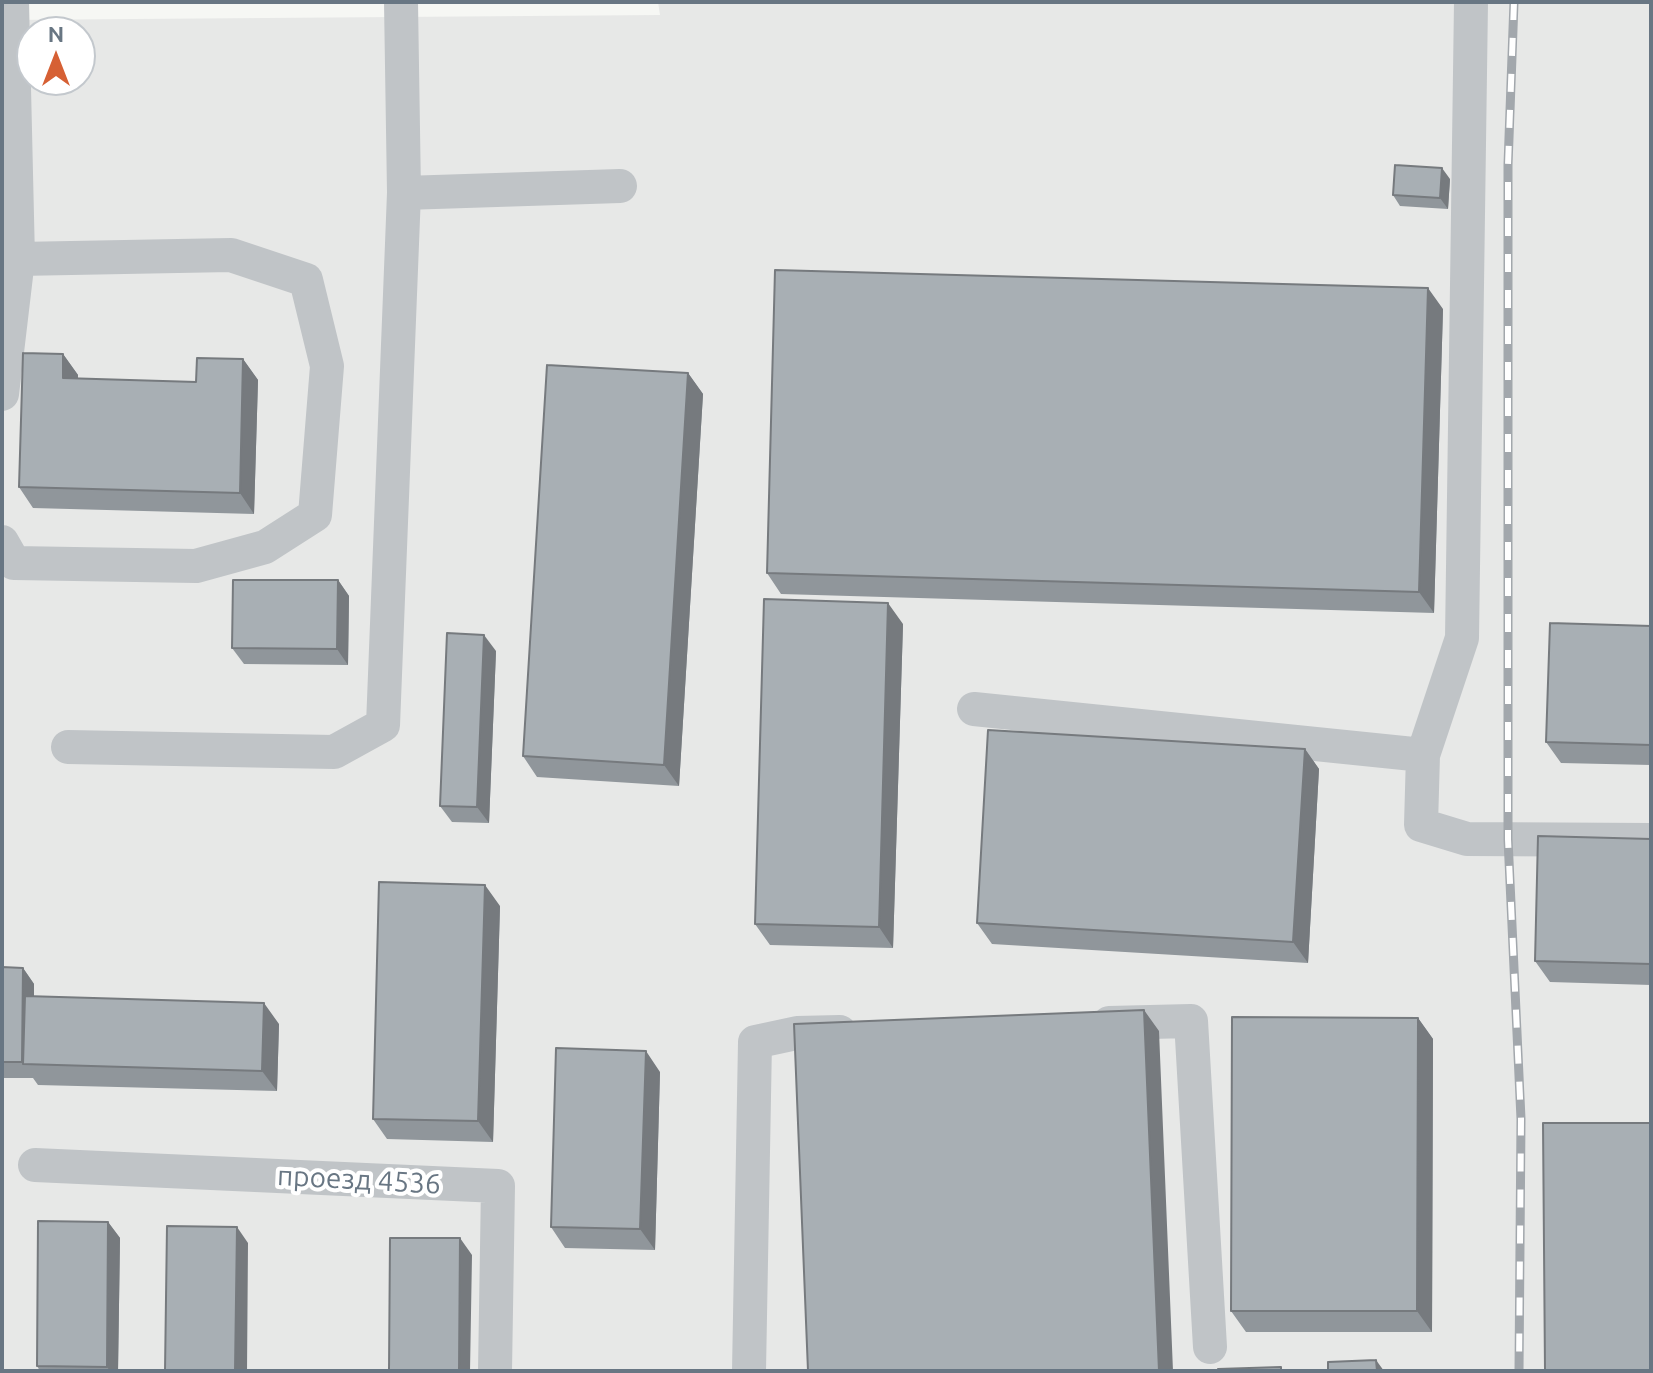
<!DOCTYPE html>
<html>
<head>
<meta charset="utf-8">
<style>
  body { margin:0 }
  #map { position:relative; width:1653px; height:1373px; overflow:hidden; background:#f6f7f4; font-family:Ubuntu,sans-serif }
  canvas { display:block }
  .frame { position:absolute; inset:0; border:4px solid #687683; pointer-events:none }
  .north { position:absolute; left:16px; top:16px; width:80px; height:80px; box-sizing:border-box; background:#fff; border:2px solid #c3c8cd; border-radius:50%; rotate:0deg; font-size:22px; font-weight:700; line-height:32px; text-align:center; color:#687683 }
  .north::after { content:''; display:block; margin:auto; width:28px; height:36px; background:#d66034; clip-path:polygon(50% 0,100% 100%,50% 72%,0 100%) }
</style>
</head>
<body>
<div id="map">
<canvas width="1653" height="1373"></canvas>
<div class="frame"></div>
<div class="north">N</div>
</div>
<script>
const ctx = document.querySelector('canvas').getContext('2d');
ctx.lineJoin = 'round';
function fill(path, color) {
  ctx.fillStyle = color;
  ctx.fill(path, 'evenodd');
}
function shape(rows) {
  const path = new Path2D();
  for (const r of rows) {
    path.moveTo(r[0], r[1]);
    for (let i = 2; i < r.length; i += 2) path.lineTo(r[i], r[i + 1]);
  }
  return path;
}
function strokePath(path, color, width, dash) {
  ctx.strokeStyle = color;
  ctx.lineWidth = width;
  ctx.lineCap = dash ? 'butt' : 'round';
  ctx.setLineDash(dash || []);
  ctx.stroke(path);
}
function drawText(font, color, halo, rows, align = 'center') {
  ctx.font = font + ' Ubuntu,sans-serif';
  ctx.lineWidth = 8;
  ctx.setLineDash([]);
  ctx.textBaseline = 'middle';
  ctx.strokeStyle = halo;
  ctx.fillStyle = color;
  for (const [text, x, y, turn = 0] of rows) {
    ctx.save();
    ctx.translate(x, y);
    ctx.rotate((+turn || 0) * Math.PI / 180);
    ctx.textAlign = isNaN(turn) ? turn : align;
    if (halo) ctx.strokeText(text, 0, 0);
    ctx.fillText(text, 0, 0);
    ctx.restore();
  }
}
fill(shape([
  [658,2,1651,2,1651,1371,2,1371,2,20,660,15],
  [32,32,80,32,80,80,32,80]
]), '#e7e8e7');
strokePath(shape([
  [401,2,404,193,620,186],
  [2,394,18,259,12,2],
  [2,542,14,563,196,566,265,547,315,515,327,366,306,280,231,255,18,259],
  [974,709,1423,755,1462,638,1471,2],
  [68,747,334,752,383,725,404,193],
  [1423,755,1421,825,1467,839,1651,840],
  [1109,1023,1191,1021,1210,1347],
  [35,1165,498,1186,495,1371],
  [749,1371,755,1042,797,1033,840,1032]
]), '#c0c4c7', 34);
const rail = shape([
  [1514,2,1508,165,1508,839,1521,1119,1519,1371]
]);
strokePath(rail, '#a2a7ac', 9);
strokePath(rail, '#fff', 6, [18]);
fill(shape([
  [1450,179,1448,209,1400,206,1393,195],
  [1443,309,1434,613,781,594,767,573],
  [63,354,78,375,78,379,196,382,243,359,258,380,254,514,33,508,19,487],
  [688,373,703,394,679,786,537,777,523,756],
  [338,580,349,596,348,665,244,664,232,648],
  [903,624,893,948,770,945,755,924],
  [1651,626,1651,765,1561,763,1546,742],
  [496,651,489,823,452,822,440,806],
  [1305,749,1319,769,1308,963,992,944,977,923],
  [1651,839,1651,985,1550,982,1535,961],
  [500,906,493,1142,387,1139,373,1119],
  [2,967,23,968,34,984,34,996,279,1024,277,1091,38,1085,33,1078,2,1078],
  [1418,1018,1433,1039,1432,1332,1246,1332,1231,1311],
  [660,1072,655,1250,565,1248,551,1227],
  [108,1222,120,1238,118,1371,40,1371,37,1366]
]), '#90969b');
fill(shape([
  [1442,168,1450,179,1448,209,1440,198],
  [1428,288,1443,309,1434,613,1419,592],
  [63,354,78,375,77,399,63,378],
  [243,359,258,380,254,514,240,493],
  [688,373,703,394,679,786,664,765],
  [338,580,349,596,348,665,337,649],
  [888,603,903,624,893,948,879,927],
  [484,635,496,651,489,823,477,807],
  [1305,749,1319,769,1308,963,1293,942],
  [485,885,500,906,493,1142,478,1121],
  [23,968,34,984,34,1064,23,1064,22,1062],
  [264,1003,279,1024,277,1091,262,1071],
  [1144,1010,1159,1031,1173,1371,1159,1371],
  [1418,1018,1433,1039,1432,1332,1417,1311],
  [646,1051,660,1072,655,1250,640,1229],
  [108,1222,120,1238,118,1371,110,1371,107,1367],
  [237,1227,248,1243,247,1371,235,1371],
  [460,1238,472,1255,470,1371,459,1371],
  [1376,1360,1384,1371,1377,1371]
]), '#767a7e');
const building = shape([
  [1395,165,1442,168,1440,198,1393,195,1395,165],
  [775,270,1428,288,1419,592,767,573,775,270],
  [23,353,63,354,63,378,196,382,197,358,243,359,240,493,19,487,23,353],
  [547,365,688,373,664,765,523,756,547,365],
  [233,580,338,580,337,649,232,648,233,580],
  [764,599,888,603,879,927,755,924,764,599],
  [1550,623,1651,626,1651,745,1546,742,1550,623],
  [447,633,484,635,477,807,440,806,447,633],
  [988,730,1305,749,1293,942,977,923,988,730],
  [1538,836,1651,839,1651,964,1535,961,1538,836],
  [379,882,485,885,478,1121,373,1119,379,882],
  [2,967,23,968,22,1062,2,1062,2,967],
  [25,996,264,1003,262,1071,23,1064,25,996],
  [1144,1010,1159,1371,808,1371,794,1024,1144,1010],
  [1232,1017,1418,1018,1417,1311,1231,1311,1232,1017],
  [556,1048,646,1051,640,1229,551,1227,556,1048],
  [1543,1123,1651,1123,1651,1371,1545,1371,1543,1123],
  [38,1221,108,1222,107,1367,37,1366,38,1221],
  [167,1226,237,1227,235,1371,165,1371,167,1226],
  [390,1238,460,1238,459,1371,389,1371,390,1238],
  [1376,1360,1377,1371,1328,1371,1328,1362,1376,1360],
  [1281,1367,1281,1371,1218,1371,1218,1369,1281,1367]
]);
fill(building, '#a8afb4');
strokePath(building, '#767a7e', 2);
drawText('28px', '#687683', '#fff', [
  ["проезд 4536",359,1180,3]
]);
</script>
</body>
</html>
